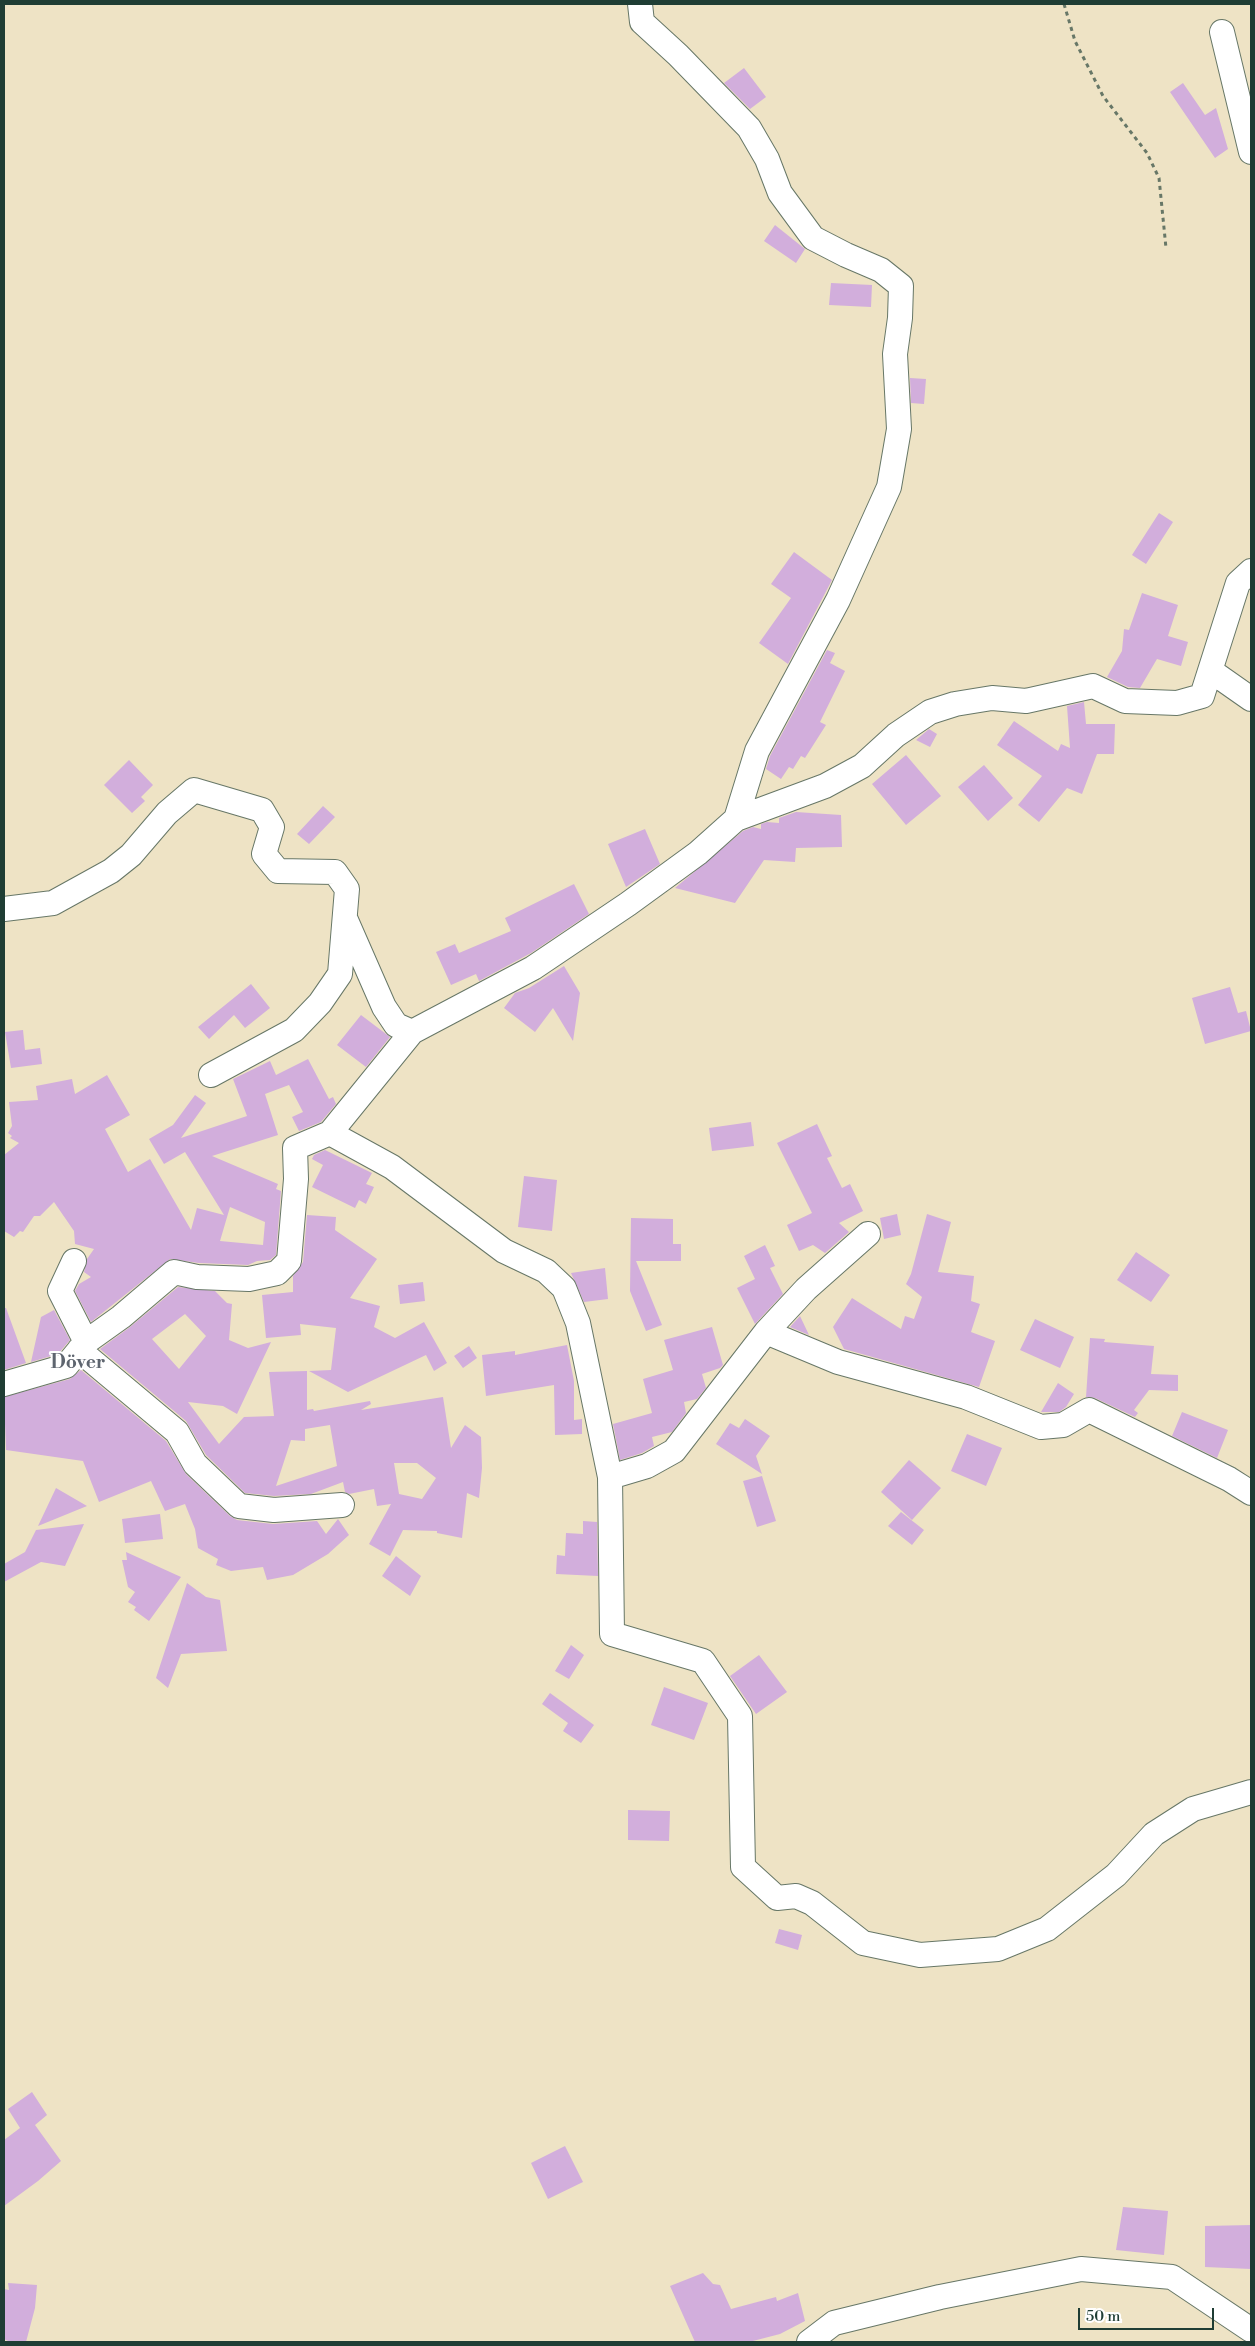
<!DOCTYPE html>
<html>
<head>
<meta charset="utf-8">
<style>
  body { margin:0 }
  #map { position:relative; width:1255px; height:2346px; overflow:hidden; background:#eee3c5; font-family:"Libre Bodoni",serif }
  canvas { display:block }
  .frame { position:absolute; inset:0; border:5px solid #1f3d34; pointer-events:none }
  .scale { position:absolute; left:1078px; top:2308px; width:136px; height:22px; box-sizing:border-box; border:2px solid #1f3d34; border-top:0; padding-left:6px; font-size:15px; line-height:18px; white-space:nowrap; color:#1f3d34; -webkit-text-stroke:4px #fff; paint-order:stroke }
</style>
</head>
<body>
<div id="map">
<canvas width="1255" height="2346"></canvas>
<div class="frame"></div>
<div class="scale">50 m</div>
</div>
<script>
const ctx = document.querySelector('canvas').getContext('2d');
ctx.lineJoin = 'round';
function fill(path, color) {
  ctx.fillStyle = color;
  ctx.fill(path, 'evenodd');
}
function shape(rows) {
  const path = new Path2D();
  for (const r of rows) {
    path.moveTo(r[0], r[1]);
    for (let i = 2; i < r.length; i += 2) path.lineTo(r[i], r[i + 1]);
  }
  return path;
}
function strokePath(path, color, width, dash) {
  ctx.strokeStyle = color;
  ctx.lineWidth = width;
  ctx.lineCap = dash ? 'butt' : 'round';
  ctx.setLineDash(dash || []);
  ctx.stroke(path);
}
function drawText(font, color, halo, rows, align = 'center') {
  ctx.font = font + ' "Libre Bodoni",serif';
  ctx.lineWidth = 4;
  ctx.setLineDash([]);
  ctx.textBaseline = 'middle';
  ctx.strokeStyle = halo;
  ctx.fillStyle = color;
  for (const [text, x, y, turn = 0] of rows) {
    ctx.save();
    ctx.translate(x, y);
    ctx.rotate((+turn || 0) * Math.PI / 180);
    ctx.textAlign = isNaN(turn) ? turn : align;
    if (halo) ctx.strokeText(text, 0, 0);
    ctx.fillText(text, 0, 0);
    ctx.restore();
  }
}
fill(shape([
  [744,68,766,97,750,109,724,83],
  [1183,83,1205,115,1216,108,1228,149,1215,158,1170,92],
  [775,225,805,249,796,263,764,241],
  [831,283,872,285,871,307,829,305],
  [910,378,926,379,924,404,911,403],
  [1159,513,1173,522,1146,564,1132,555],
  [794,552,832,580,788,664,759,643,791,598,771,584],
  [1142,593,1178,605,1168,636,1188,642,1181,666,1157,659,1140,688,1128,687,1107,677,1122,651,1124,629,1129,630],
  [827,650,835,653,830,663,845,671,820,722,826,725,805,758,801,756,793,769,789,767,781,779,766,769,770,756],
  [1084,702,1086,724,1115,724,1114,754,1097,754,1082,794,1067,788,1039,822,1018,805,1042,776,997,745,1014,721,1058,751,1061,744,1070,748,1067,706],
  [929,729,937,734,930,747,916,740],
  [906,755,941,796,906,825,872,784],
  [129,760,153,785,141,797,145,801,132,813,104,785],
  [984,765,1013,798,988,821,958,787],
  [323,806,335,817,309,844,297,834],
  [796,812,841,815,842,847,796,848,795,862,764,860,735,903,675,888,743,831,753,827,761,829,761,824,767,822,779,823,779,818],
  [645,829,660,864,626,887,608,844],
  [574,884,589,914,531,953,479,981,476,974,451,985,436,952,455,944,459,953,511,931,505,918],
  [564,966,580,993,573,1041,553,1008,535,1032,504,1008,515,993,529,988],
  [251,984,270,1008,245,1028,234,1015,209,1039,198,1027],
  [1230,987,1238,1013,1246,1011,1251,1031,1205,1044,1192,998],
  [361,1015,390,1037,366,1067,337,1045],
  [23,1030,25,1050,40,1048,42,1064,11,1068,5,1032],
  [308,1059,329,1099,333,1097,336,1104,321,1122,299,1131,292,1117,303,1112,289,1085,265,1094,278,1135,212,1156,278,1184,276,1189,281,1191,276,1255,270,1260,257,1261,248,1265,199,1263,170,1259,91,1322,75,1291,79,1284,91,1277,84,1272,87,1259,94,1249,75,1244,74,1231,54,1202,40,1216,34,1216,23,1232,20,1231,14,1237,4,1231,4,1155,19,1143,10,1138,12,1136,8,1133,12,1126,9,1102,38,1100,36,1086,72,1079,75,1094,107,1075,130,1115,105,1129,128,1172,150,1159,191,1230,197,1208,224,1215,185,1152,164,1164,149,1139,173,1125,195,1095,206,1103,181,1138,247,1116,233,1079,270,1061,276,1075],
  [230,1207,265,1222,263,1245,220,1241],
  [751,1122,754,1146,712,1151,709,1128],
  [817,1124,832,1156,827,1158,842,1188,850,1184,863,1211,839,1223,849,1232,825,1253,813,1245,799,1251,787,1225,812,1213,777,1143],
  [325,1150,372,1173,366,1184,374,1187,366,1204,359,1200,355,1208,312,1187,323,1165,312,1159,314,1155],
  [524,1176,557,1180,552,1231,518,1227],
  [897,1214,901,1235,884,1239,880,1218],
  [927,1214,951,1222,938,1272,974,1276,971,1301,980,1304,971,1332,995,1341,979,1387,844,1349,833,1327,852,1298,901,1329,905,1316,914,1319,922,1297,906,1284,911,1274],
  [307,1215,336,1217,335,1230,377,1259,350,1298,380,1306,374,1327,395,1338,424,1322,447,1363,434,1371,426,1355,348,1392,309,1371,331,1370,336,1328,300,1324,301,1335,266,1338,262,1295,293,1292,293,1276,303,1262],
  [631,1218,673,1219,673,1244,681,1244,681,1261,636,1261,662,1325,646,1331,630,1291],
  [765,1245,775,1266,770,1268,783,1294,755,1324,737,1288,755,1279,744,1256],
  [1136,1252,1170,1275,1151,1302,1117,1280],
  [605,1268,608,1299,584,1302,571,1273],
  [423,1282,425,1301,400,1304,398,1285],
  [178,1287,215,1291,227,1303,232,1304,229,1340,248,1348,271,1342,237,1414,223,1406,188,1402,219,1444,244,1417,274,1416,269,1372,307,1371,307,1410,313,1409,314,1411,370,1401,371,1404,361,1410,443,1397,451,1448,465,1425,481,1437,482,1468,479,1498,467,1493,462,1538,437,1533,437,1531,403,1530,390,1556,369,1544,391,1504,377,1506,374,1489,349,1494,345,1492,343,1482,311,1494,274,1496,245,1493,206,1455,186,1421,100,1349,130,1327],
  [185,1314,206,1336,179,1369,152,1339],
  [330,1425,337,1466,276,1486,291,1440,305,1441,305,1429],
  [394,1463,417,1463,436,1478,422,1499,399,1494],
  [4,1308,6,1308,26,1363,4,1370],
  [54,1310,70,1340,58,1354,31,1362,41,1317],
  [800,1316,809,1335,790,1327],
  [1035,1319,1074,1337,1060,1368,1020,1350],
  [712,1327,723,1365,720,1368,702,1374,706,1388,697,1399,684,1402,686,1413,672,1432,652,1437,654,1446,642,1453,620,1460,613,1424,652,1413,643,1379,673,1370,664,1340],
  [1090,1338,1105,1339,1104,1342,1154,1346,1151,1374,1178,1375,1178,1391,1149,1390,1134,1410,1138,1413,1135,1417,1095,1398,1086,1397],
  [567,1345,574,1381,574,1420,582,1419,582,1434,555,1435,554,1385,486,1396,482,1355,515,1351,515,1355],
  [469,1346,477,1358,463,1368,454,1356],
  [81,1370,166,1441,186,1474,230,1516,237,1520,273,1524,317,1521,326,1534,338,1519,349,1535,328,1554,293,1575,267,1580,263,1567,231,1571,216,1565,218,1559,198,1548,195,1529,185,1504,165,1511,151,1481,99,1502,83,1461,6,1450,4,1397,70,1379],
  [1058,1383,1074,1394,1066,1407,1059,1412,1041,1412],
  [1182,1412,1228,1430,1217,1458,1172,1436],
  [745,1419,770,1436,756,1456,762,1474,716,1444,730,1423,739,1428],
  [967,1434,1002,1448,986,1486,951,1471],
  [909,1460,941,1488,912,1520,881,1492],
  [762,1476,776,1521,757,1527,743,1481],
  [56,1488,87,1506,38,1526],
  [901,1512,924,1530,912,1545,888,1526],
  [160,1514,163,1539,125,1543,122,1519],
  [583,1521,597,1522,598,1576,556,1574,557,1555,565,1556,566,1533,583,1534],
  [84,1524,65,1566,41,1562,4,1582,4,1564,25,1552,36,1530],
  [126,1552,181,1577,149,1621,134,1610,136,1607,128,1602,135,1592,128,1587,122,1560,127,1560],
  [396,1556,421,1576,410,1596,382,1576],
  [187,1583,206,1597,220,1600,227,1651,181,1654,168,1688,156,1678],
  [571,1645,584,1655,569,1679,555,1671],
  [759,1655,787,1692,756,1714,730,1676],
  [664,1687,708,1703,694,1740,651,1725],
  [550,1693,594,1725,581,1743,563,1731,568,1723,542,1704],
  [628,1810,670,1811,669,1841,628,1840],
  [779,1929,802,1935,798,1950,775,1943],
  [32,2092,47,2115,35,2125,61,2161,38,2181,4,2206,4,2140,20,2128,8,2109],
  [565,2146,583,2182,548,2199,531,2163],
  [1123,2207,1168,2211,1164,2255,1116,2250],
  [1251,2225,1251,2269,1205,2267,1205,2226],
  [703,2273,713,2284,720,2285,731,2309,776,2297,777,2301,798,2293,805,2321,780,2334,749,2342,695,2342,670,2286],
  [8,2283,37,2285,35,2308,26,2342,10,2342,4,2339,4,2289,9,2290]
]), '#d2aedc');
const minor = shape([
  [640,4,642,22,678,55,749,128,767,159,780,193,813,238,846,255,881,270,901,286,900,318,895,354,899,429,889,487,838,600,757,751,736,819],
  [1222,32,1251,152],
  [1211,671,1251,699],
  [4,909,53,903,111,871,131,855,167,813,194,790,262,810,272,827,264,854,278,871,335,872,347,889,340,974,320,1003,294,1030,211,1075],
  [345,918,384,1007,396,1025,412,1032],
  [330,1133,392,1167,504,1251,546,1271,564,1288,578,1323,610,1477,647,1466,674,1451,766,1332,806,1289,868,1234],
  [74,1261,60,1291,86,1342],
  [766,1332,838,1362,966,1397,1041,1427,1063,1425,1089,1410,1229,1479,1251,1493],
  [79,1350,177,1432,195,1464,239,1506,274,1510,342,1505],
  [4,1384,66,1366,86,1342,121,1317,174,1272,197,1277,249,1279,277,1273,289,1261,296,1179,295,1148,330,1133,412,1032,533,968,628,904,698,853,736,819,825,786,862,766,896,735,930,712,955,704,992,698,1026,701,1093,686,1125,701,1177,703,1202,696,1238,583,1251,571],
  [610,1477,612,1634,703,1661,740,1716,743,1867,777,1898,796,1896,812,1903,863,1943,920,1955,998,1949,1047,1929,1116,1875,1154,1834,1193,1809,1251,1792],
  [809,2342,834,2323,940,2297,1081,2269,1172,2277,1251,2330]
]);
strokePath(minor, '#677767', 26);
strokePath(shape([
  [1064,4,1075,41,1103,96,1147,153,1159,178,1166,248]
]), '#677767', 3, [4, 4]);
strokePath(minor, '#fff', 24);
drawText('bold 19px', '#5e656f', '#fff', [
  ["Döver",78,1363]
]);
</script>
</body>
</html>
